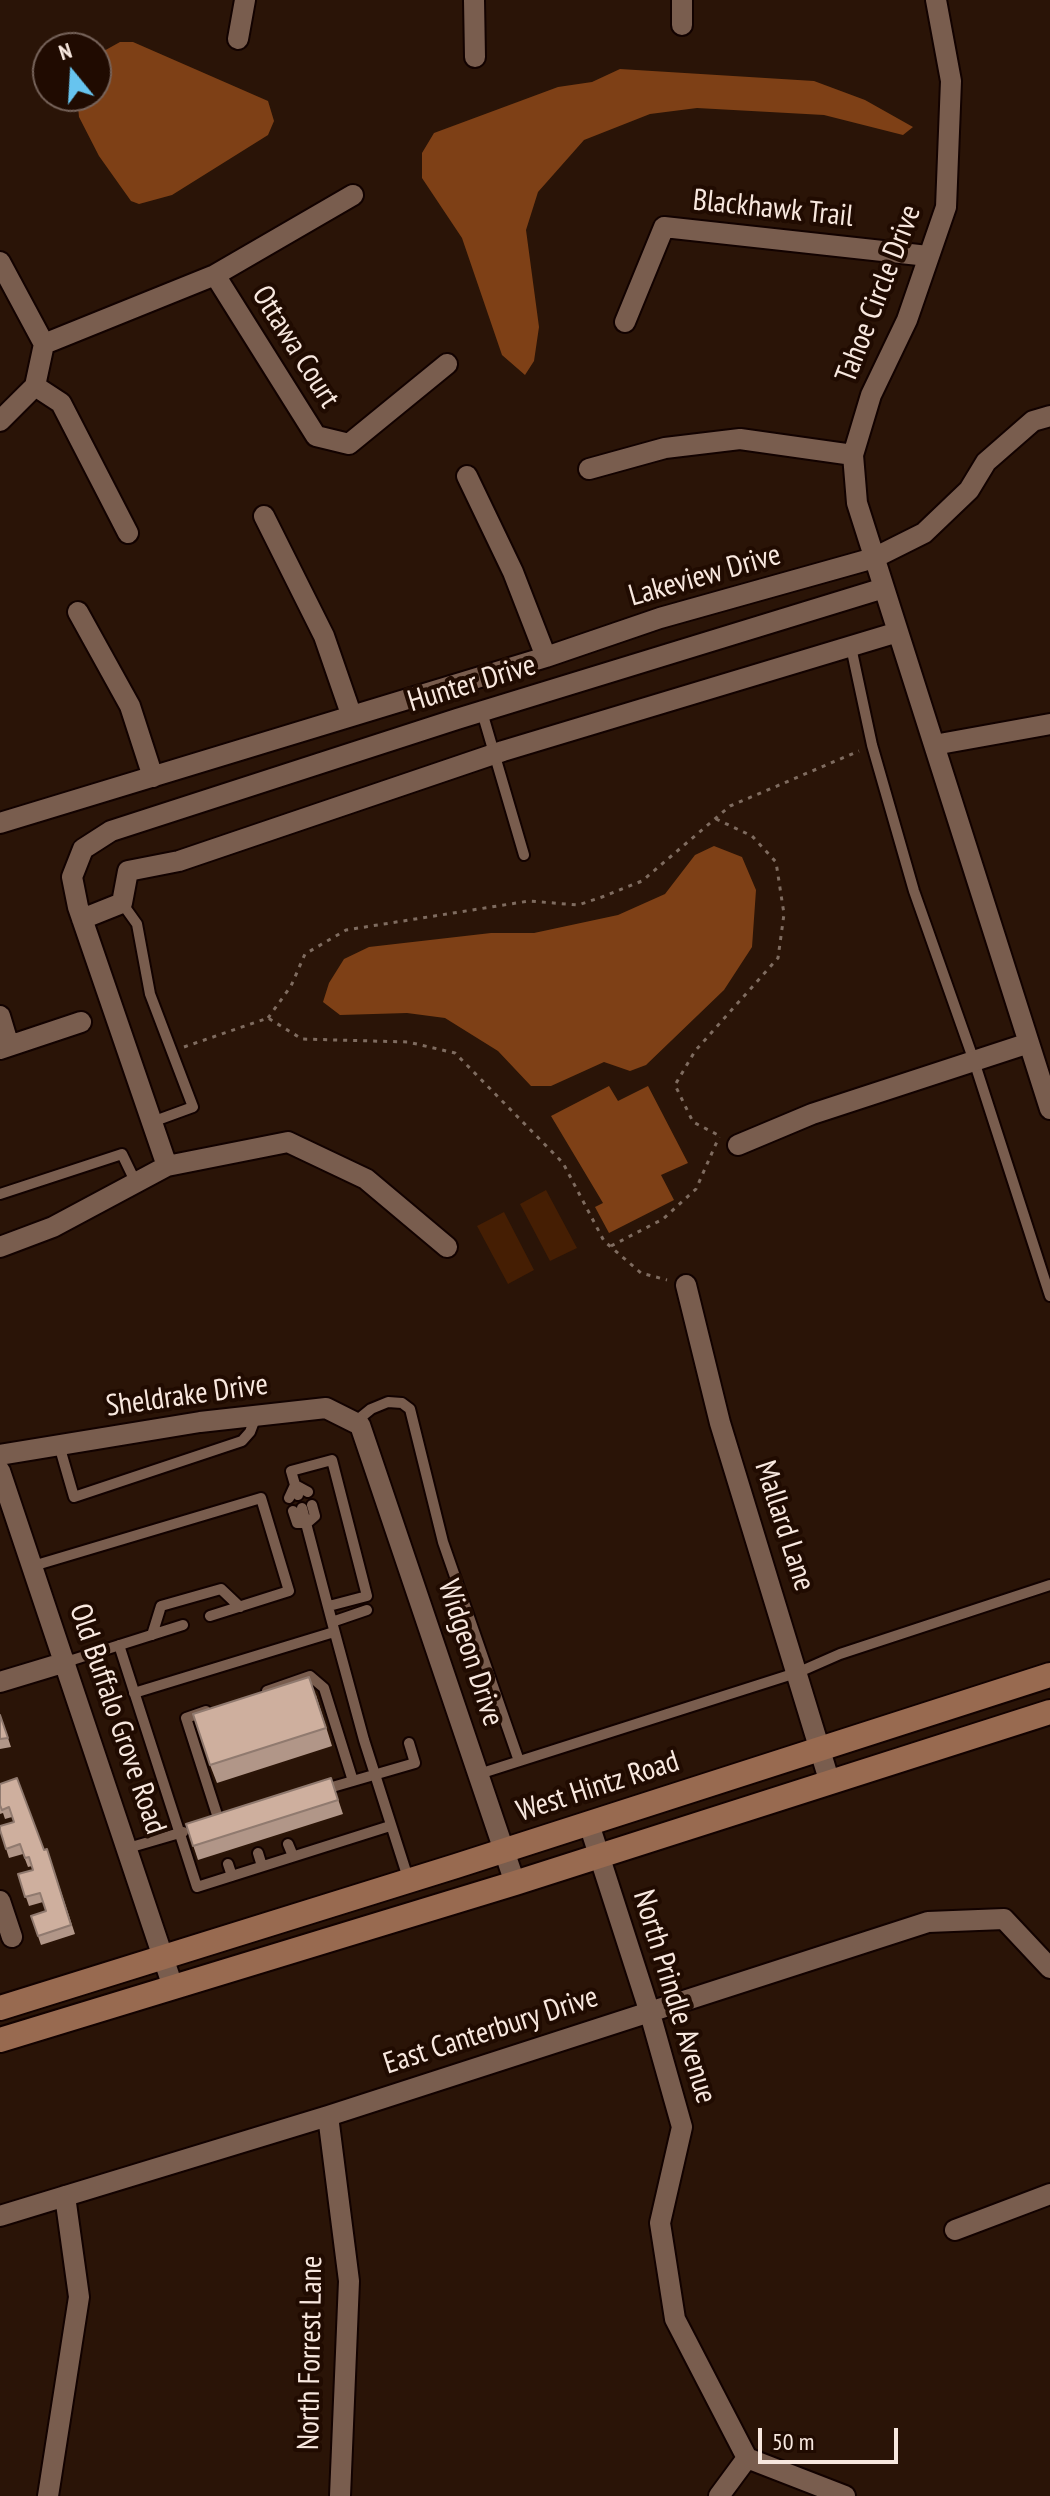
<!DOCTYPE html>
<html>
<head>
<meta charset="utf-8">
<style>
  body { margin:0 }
  #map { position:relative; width:1050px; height:2496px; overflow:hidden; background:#2a1407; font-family:"PT Sans Narrow",sans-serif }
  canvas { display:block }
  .north { position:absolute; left:32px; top:32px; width:80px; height:80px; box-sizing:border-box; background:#200b01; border:2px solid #76635a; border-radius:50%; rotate:342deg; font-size:22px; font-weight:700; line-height:32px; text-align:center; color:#f8e8df }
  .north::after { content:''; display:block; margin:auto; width:28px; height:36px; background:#67c4ef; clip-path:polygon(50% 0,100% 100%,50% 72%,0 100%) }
  .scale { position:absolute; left:758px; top:2428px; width:140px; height:36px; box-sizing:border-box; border:4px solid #f8e8df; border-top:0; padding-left:10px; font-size:24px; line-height:28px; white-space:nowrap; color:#f8e8df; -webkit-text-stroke:6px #200b01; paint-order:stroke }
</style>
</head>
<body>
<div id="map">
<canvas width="1050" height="2496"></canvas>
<div class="north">N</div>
<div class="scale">50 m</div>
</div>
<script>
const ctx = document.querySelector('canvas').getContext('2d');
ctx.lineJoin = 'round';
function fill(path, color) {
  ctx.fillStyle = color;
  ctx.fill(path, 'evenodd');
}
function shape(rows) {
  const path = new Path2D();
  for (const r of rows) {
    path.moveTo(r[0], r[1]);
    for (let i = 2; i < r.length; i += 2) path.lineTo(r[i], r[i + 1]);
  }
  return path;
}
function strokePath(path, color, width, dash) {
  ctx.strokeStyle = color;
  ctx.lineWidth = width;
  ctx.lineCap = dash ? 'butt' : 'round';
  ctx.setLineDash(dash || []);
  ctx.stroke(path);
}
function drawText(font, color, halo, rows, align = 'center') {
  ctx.font = font + ' "PT Sans Narrow",sans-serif';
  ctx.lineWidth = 8;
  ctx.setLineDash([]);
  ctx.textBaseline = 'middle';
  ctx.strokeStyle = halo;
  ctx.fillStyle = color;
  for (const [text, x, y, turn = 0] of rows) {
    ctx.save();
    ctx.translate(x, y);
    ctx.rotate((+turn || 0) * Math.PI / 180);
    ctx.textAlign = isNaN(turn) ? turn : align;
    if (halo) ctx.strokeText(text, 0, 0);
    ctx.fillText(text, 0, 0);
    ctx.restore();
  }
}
fill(shape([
  [546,1190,577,1248,550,1261,520,1204],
  [504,1212,534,1270,508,1284,477,1226]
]), '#451e03');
fill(shape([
  [120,42,133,42,268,101,274,121,268,135,172,195,139,204,131,201,99,156,79,117,77,96,96,96,96,63,102,52],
  [620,69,814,81,865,100,913,127,903,135,824,115,697,108,650,114,584,140,538,192,526,230,539,327,534,361,525,375,502,355,462,238,422,178,422,153,434,133,558,87,592,82],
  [714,846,742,857,756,890,752,947,724,990,646,1065,630,1071,604,1062,551,1086,531,1086,498,1051,445,1018,407,1013,340,1015,323,1002,329,983,344,959,369,947,491,933,534,933,618,915,665,894,695,855],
  [609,1086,618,1101,648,1086,688,1163,661,1175,674,1200,609,1233,595,1207,603,1203,551,1116]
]), '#7e4016');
const service = shape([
  [851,647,872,745,914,891,974,1061,1050,1296],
  [482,712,524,855],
  [122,903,137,924,150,994,193,1107,152,1122],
  [0,1194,122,1154,136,1183],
  [355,1422,371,1409,388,1402,402,1403,410,1409,443,1542,519,1761],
  [59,1445,74,1497,242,1441,250,1432,256,1416],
  [298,1495,291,1471,332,1460,367,1596,329,1606],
  [289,1498,295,1485,308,1492],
  [302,1508,332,1622,367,1610],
  [293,1511,297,1523,307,1523,315,1516,312,1505],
  [33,1566,261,1498,289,1591,210,1616],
  [332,1622,364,1740,409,1881],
  [152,1635,161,1606,221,1589,240,1607],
  [119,1645,197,1887,390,1826],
  [66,1662,183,1625],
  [267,1691,310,1676,324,1688,353,1781],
  [134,1693,334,1632],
  [206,1711,186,1718,219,1821],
  [479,1774,799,1672,840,1654,1050,1585],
  [322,1790,415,1763,409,1743],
  [288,1844,293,1856],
  [128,1848,183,1832],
  [258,1853,262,1866],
  [228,1864,232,1876]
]);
const minor = shape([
  [474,0,475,57],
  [682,0,682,25],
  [936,0,951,81,946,207,907,320,871,395,853,455,857,503,1050,1109],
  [238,39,245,0],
  [0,262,44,344,35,386,0,421],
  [215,275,316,436,349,444,447,364],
  [625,322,664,227,928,256],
  [44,344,215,275,353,195],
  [35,386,61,403,128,533],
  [589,469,665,448,740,439,853,455],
  [467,476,513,572,546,657],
  [264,516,324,636,351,714],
  [78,612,130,706,153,777],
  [934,745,1050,724],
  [0,823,546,657,660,618,874,558,924,533,969,490,986,462,1033,421,1050,416],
  [82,919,122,903,128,871,179,861,503,751,898,632],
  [0,1016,9,1046],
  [0,1049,81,1022],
  [738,1145,812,1114,1029,1043],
  [167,1166,78,907,72,877,83,849,111,831,457,719,884,588],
  [0,1247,53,1227,167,1166,288,1142,366,1179,447,1247],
  [686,1285,720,1423,830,1783],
  [0,1455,200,1422,326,1408,360,1425,515,1883],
  [0,1471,173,1987],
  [0,1682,66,1662],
  [589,1824,649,2010,682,2127,660,2223,675,2319,747,2458,719,2496],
  [0,1901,12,1937],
  [328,2116,349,2281,340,2496],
  [0,2216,328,2116,928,1922,1004,1919,1050,1968],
  [955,2230,1050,2194],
  [747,2458,845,2496],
  [48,2496,79,2297,65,2196]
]);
const secondary = shape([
  [0,2008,456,1866,1050,1675],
  [0,2040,515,1883,1050,1712]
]);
strokePath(service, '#120200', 14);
strokePath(minor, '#120200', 24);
strokePath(secondary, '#120200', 28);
strokePath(shape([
  [716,819,752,836,776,862,784,914,778,958,695,1051,675,1085,693,1122,720,1136],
  [268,1018,291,986,305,954,346,930,529,901,578,905,602,897,642,881,730,806,859,751],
  [184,1047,268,1018,302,1039,408,1042,455,1053,563,1163,604,1241,641,1273,667,1280],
  [611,1246,663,1219,696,1189,719,1137]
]), '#7f6c60', 3, [4, 6]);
strokePath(service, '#795d4e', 10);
strokePath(minor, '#795d4e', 20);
strokePath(secondary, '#986a50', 24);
fill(shape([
  [316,1695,332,1746,217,1783,210,1765],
  [0,1714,11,1747,0,1749],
  [331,1778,343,1814,198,1860,186,1824],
  [0,1784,44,1850,47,1849,75,1934,41,1945,31,1916,46,1911,43,1902,29,1906,18,1874,33,1870,32,1866,28,1867,23,1854,9,1858,0,1830,14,1822,12,1817,5,1819,3,1813,0,1814]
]), '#b19688');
const building = shape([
  [309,1677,326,1728,210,1765,193,1714,309,1677],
  [0,1715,8,1738,0,1739,0,1715],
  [17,1778,44,1850,47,1849,71,1925,38,1936,31,1916,46,1911,40,1893,25,1897,18,1874,33,1870,29,1857,25,1858,20,1844,6,1849,0,1830,0,1826,14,1822,9,1807,2,1810,0,1805,0,1784,17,1778],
  [331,1778,338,1800,193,1846,186,1824,331,1778]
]);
fill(building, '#ceaf9e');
strokePath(building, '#907a6f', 2);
drawText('30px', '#f8e8df', '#200b01', [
  ["Blackhawk Trail",773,209,6],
  ["Tahoe Circle Drive",879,294,-69],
  ["Ottawa Court",295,347,58],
  ["Lakeview Drive",705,576,-16],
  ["Hunter Drive",472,684,-17],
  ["Sheldrake Drive",187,1396,-8],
  ["Mallard Lane",784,1526,72],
  ["Widgeon Drive",470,1653,72],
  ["Old Buffalo Grove Road",117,1719,71],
  ["West Hintz Road",598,1787,-18],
  ["North Prindle Avenue",674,1997,73],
  ["East Canterbury Drive",491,2031,-18],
  ["North Forrest Lane",311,2353,-89]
]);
</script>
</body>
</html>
